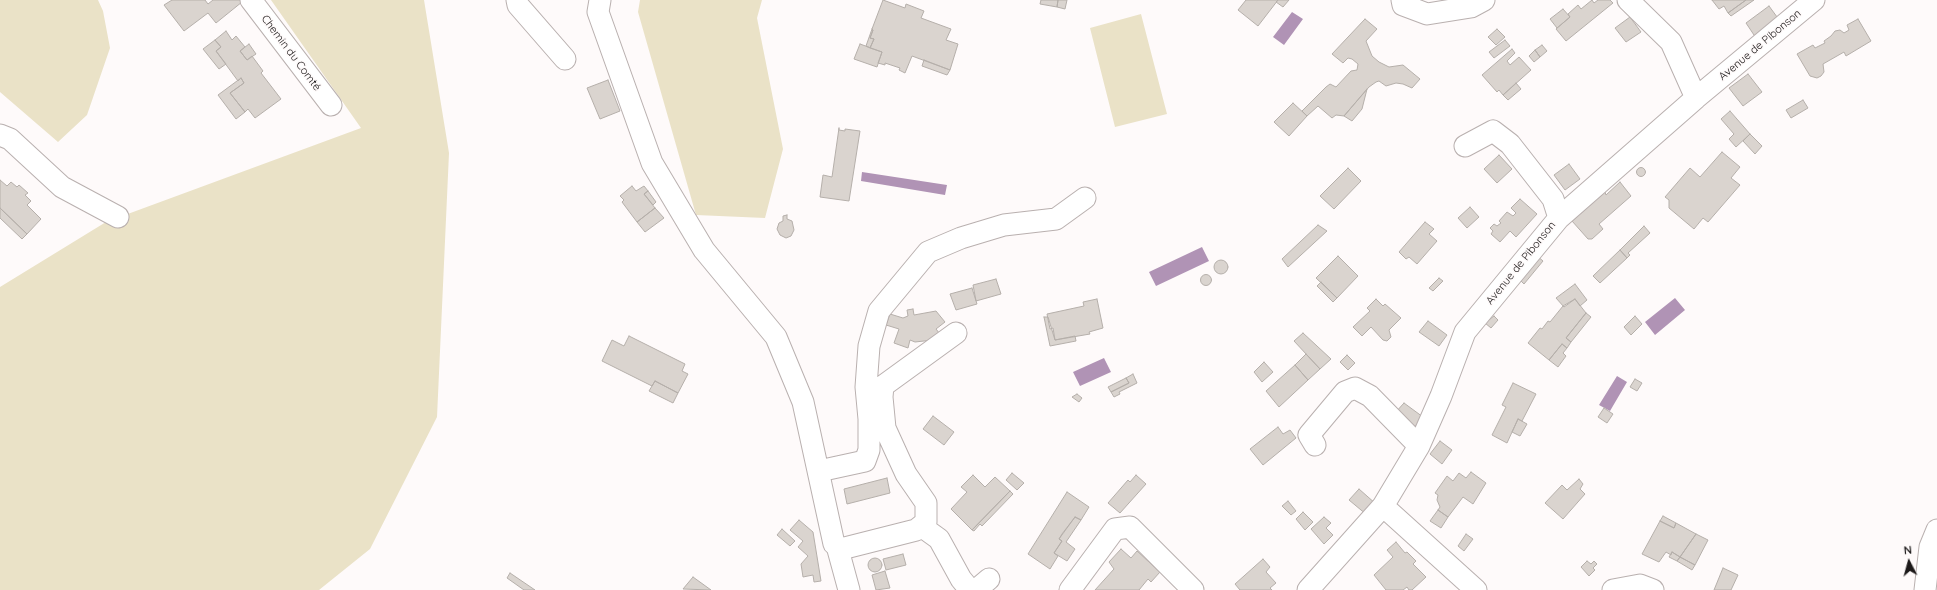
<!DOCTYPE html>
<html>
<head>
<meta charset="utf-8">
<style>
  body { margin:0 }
  #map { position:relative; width:1937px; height:590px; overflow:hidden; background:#fefafa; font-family:Quicksand,sans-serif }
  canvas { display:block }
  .north { position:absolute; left:1889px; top:542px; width:40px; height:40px; -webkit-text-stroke:3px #fefafa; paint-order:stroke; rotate:354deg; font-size:11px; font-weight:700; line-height:16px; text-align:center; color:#1c1919 }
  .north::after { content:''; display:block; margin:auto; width:14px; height:18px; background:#1c1919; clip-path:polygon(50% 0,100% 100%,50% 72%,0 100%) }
</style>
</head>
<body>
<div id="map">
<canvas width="1937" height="590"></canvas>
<div class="north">N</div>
</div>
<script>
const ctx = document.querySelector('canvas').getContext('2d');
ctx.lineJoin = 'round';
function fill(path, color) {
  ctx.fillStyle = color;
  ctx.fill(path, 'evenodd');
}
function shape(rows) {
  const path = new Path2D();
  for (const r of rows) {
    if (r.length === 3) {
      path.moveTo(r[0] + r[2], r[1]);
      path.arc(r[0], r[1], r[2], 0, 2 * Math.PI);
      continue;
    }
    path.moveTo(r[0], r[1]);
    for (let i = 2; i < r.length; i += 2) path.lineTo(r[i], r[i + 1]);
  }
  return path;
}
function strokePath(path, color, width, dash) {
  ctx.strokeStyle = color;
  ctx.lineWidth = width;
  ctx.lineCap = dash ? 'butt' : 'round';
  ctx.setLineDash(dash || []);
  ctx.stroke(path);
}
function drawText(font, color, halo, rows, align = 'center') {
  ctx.font = font + ' Quicksand,sans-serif';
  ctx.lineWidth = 3;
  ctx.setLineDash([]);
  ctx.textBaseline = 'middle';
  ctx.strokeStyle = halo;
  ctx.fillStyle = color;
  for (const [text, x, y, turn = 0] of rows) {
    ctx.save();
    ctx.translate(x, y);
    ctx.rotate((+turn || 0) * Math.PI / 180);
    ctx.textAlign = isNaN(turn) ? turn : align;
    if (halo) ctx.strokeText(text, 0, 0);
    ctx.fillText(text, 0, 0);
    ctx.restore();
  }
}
fill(shape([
  [0,0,98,0,103,11,110,48,87,115,58,142,0,92],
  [271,0,424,0,449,153,437,417,370,549,319,590,0,590,0,287,106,222,361,128],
  [640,0,762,0,757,18,783,149,765,218,696,215,638,12],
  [1141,14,1167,114,1115,127,1090,28]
]), '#eae2c7');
fill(shape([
  [1292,12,1303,19,1284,45,1273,37],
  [862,172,947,185,945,195,861,181],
  [1202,247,1209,261,1156,286,1149,272],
  [1675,298,1685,310,1655,335,1645,322],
  [1104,358,1111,372,1080,386,1073,372],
  [1617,376,1627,382,1610,411,1599,405]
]), '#b093b5');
const building = shape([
  [172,0,205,0,208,4,213,0,240,0,242,2,216,23,208,13,184,31,164,5,172,0],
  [883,0,905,8,906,4,924,11,921,18,951,29,946,40,958,44,950,70,912,56,905,73,899,70,900,68,885,63,885,65,878,63,882,52,870,48,874,39,870,38,873,30,872,29,883,0],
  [1041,0,1058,0,1057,7,1040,4,1041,0],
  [1058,0,1067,0,1065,9,1057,7,1058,0],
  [1246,0,1278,0,1258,26,1238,10,1246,0],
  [1278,0,1289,0,1283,7,1276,2,1278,0],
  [1592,0,1594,3,1598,0,1610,0,1613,3,1566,41,1556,29,1570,17,1568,14,1578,5,1581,9,1592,0],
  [1712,0,1746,0,1728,13,1724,6,1719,9,1712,0],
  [1746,0,1754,0,1731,16,1728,13,1746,0],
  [1769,6,1780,21,1756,38,1746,23,1769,6],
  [1563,9,1570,17,1557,28,1550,19,1563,9],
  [1630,17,1641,32,1626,42,1615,28,1630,17],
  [1365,19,1377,29,1366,41,1372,56,1379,62,1389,67,1403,65,1420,79,1412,88,1403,84,1396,83,1386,86,1379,81,1376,82,1369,87,1344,116,1336,115,1332,118,1318,106,1307,116,1302,111,1326,87,1330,84,1336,87,1351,71,1357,70,1358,64,1352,59,1348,58,1343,63,1332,54,1365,19],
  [1858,19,1871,41,1846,56,1844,52,1823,64,1824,72,1821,76,1817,78,1810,76,1797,54,1813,45,1815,48,1825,43,1824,41,1831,36,1835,31,1840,30,1844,33,1849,30,1847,25,1858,19],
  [872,29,873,30,870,38,874,39,870,48,866,46,872,29],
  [1497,29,1505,37,1496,45,1488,37,1497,29],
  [226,31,232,40,236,36,245,47,240,51,247,60,252,56,263,71,261,73,281,99,255,118,248,109,245,112,230,93,244,83,241,78,238,81,216,51,221,47,215,40,226,31],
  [215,40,221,47,216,51,226,64,219,69,203,49,215,40],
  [1505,40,1510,46,1494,58,1489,52,1505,40],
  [249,44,256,54,247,60,240,51,249,44],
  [860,44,882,52,877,67,854,59,860,44],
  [1542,45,1547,51,1540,57,1535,50,1542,45],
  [1512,49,1515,53,1507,61,1510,65,1519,57,1531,70,1503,95,1499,90,1497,92,1482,75,1512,49],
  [1535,50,1540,57,1534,62,1529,56,1535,50],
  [924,60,950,70,947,75,922,66,924,60],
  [1748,74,1762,92,1743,106,1729,88,1748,74],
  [241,78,244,83,230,93,245,112,236,119,218,95,241,78],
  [608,80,620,111,600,119,587,88,608,80],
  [1516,83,1521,89,1508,100,1503,95,1516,83],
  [1367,89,1362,109,1352,121,1344,116,1367,89],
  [1803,100,1808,108,1791,118,1786,110,1803,100],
  [1293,103,1307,116,1289,136,1274,122,1293,103],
  [1730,111,1750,134,1736,147,1729,139,1734,134,1721,119,1730,111],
  [839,128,839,130,845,131,845,129,860,131,849,201,820,197,823,175,832,177,839,128],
  [1750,134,1762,146,1755,154,1743,141,1750,134],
  [1722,152,1740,167,1731,178,1740,185,1708,222,1703,218,1694,229,1669,208,1669,200,1665,197,1690,168,1700,177,1722,152],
  [1499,155,1512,169,1497,183,1484,169,1499,155],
  [1569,164,1580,179,1565,190,1554,175,1569,164],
  [1641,172,4.5],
  [1348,168,1361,181,1334,209,1320,196,1348,168],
  [0,180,7,186,11,182,17,187,19,185,28,193,25,195,31,201,27,205,41,219,27,234,0,208,0,180],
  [1620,182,1631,196,1599,224,1603,229,1592,239,1588,239,1572,221,1605,192,1606,195,1620,182],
  [632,186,636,191,644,186,648,191,644,194,655,208,637,222,622,202,624,200,620,196,632,186],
  [648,191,656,202,653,205,644,194,648,191],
  [1520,199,1537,214,1516,237,1510,231,1500,242,1491,234,1493,231,1490,228,1494,224,1497,226,1501,223,1499,221,1507,212,1513,216,1516,213,1511,208,1520,199],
  [1470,207,1479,217,1467,228,1458,218,1470,207],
  [0,208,27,234,22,239,0,218,0,208],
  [655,208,664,218,645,232,637,222,655,208],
  [787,215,787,219,792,221,794,230,791,236,786,238,780,235,777,229,779,223,783,221,783,216,787,215],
  [1425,222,1434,229,1429,234,1437,241,1417,264,1409,257,1406,259,1399,252,1425,222],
  [1318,225,1327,231,1288,267,1282,259,1318,225],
  [1644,226,1650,233,1628,253,1630,255,1627,258,1620,250,1644,226],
  [1620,250,1627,258,1600,283,1593,276,1620,250],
  [1536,255,1543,261,1524,284,1517,277,1536,255],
  [1338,256,1358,276,1337,298,1316,278,1338,256],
  [1221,267,7],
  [1206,280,5.5],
  [1439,278,1443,281,1433,291,1429,288,1439,278],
  [996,279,1001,294,976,301,973,285,996,279],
  [1321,282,1337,298,1333,302,1317,286,1321,282],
  [1575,284,1587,300,1580,306,1575,299,1564,307,1556,298,1575,284],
  [972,288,977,304,956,310,950,294,972,288],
  [1097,299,1103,328,1089,332,1090,334,1055,340,1053,328,1050,329,1047,314,1084,306,1083,302,1097,299],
  [1376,299,1383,306,1385,304,1401,318,1389,330,1391,337,1387,341,1383,340,1371,327,1362,336,1353,327,1370,311,1367,308,1376,299],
  [1575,299,1586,313,1566,338,1571,342,1567,348,1562,344,1549,360,1528,343,1540,328,1542,329,1548,321,1550,322,1563,306,1575,299],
  [913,309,914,315,936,311,945,322,936,329,940,334,933,340,915,342,910,340,908,348,894,343,899,329,886,325,890,314,903,318,908,316,907,310,913,309],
  [1586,313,1591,317,1571,342,1566,338,1586,313],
  [1494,316,1498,320,1491,328,1485,323,1494,316],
  [1635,316,1642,324,1631,335,1624,327,1635,316],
  [1044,317,1048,317,1055,340,1075,336,1076,341,1050,346,1044,317],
  [1428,321,1447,335,1439,346,1419,332,1428,321],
  [1303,333,1331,359,1320,369,1294,341,1303,333],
  [629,336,685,364,682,371,688,374,678,393,655,381,652,386,602,361,612,340,624,346,629,336],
  [1562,344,1567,348,1563,353,1566,356,1558,367,1549,360,1562,344],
  [1306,354,1320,369,1308,380,1295,365,1306,354],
  [1347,355,1355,363,1348,370,1340,362,1347,355],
  [1264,362,1273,372,1262,382,1254,372,1264,362],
  [1295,365,1308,380,1279,407,1266,391,1295,365],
  [1133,374,1137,383,1119,392,1120,394,1114,397,1111,392,1129,383,1126,378,1133,374],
  [1126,378,1129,383,1111,392,1108,387,1126,378],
  [1635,379,1642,383,1637,391,1630,387,1635,379],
  [655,381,678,393,673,403,649,391,655,381],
  [1513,383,1536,394,1522,421,1518,419,1507,443,1492,435,1506,407,1502,405,1513,383],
  [1077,394,1082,398,1079,402,1072,397,1077,394],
  [1404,403,1423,417,1414,428,1395,413,1404,403],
  [1604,408,1613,414,1607,423,1598,417,1604,408],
  [933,416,954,432,944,445,923,429,933,416],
  [1518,419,1527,424,1520,436,1512,432,1518,419],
  [1278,427,1283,434,1290,430,1296,438,1263,465,1250,449,1278,427],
  [1440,441,1452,450,1442,464,1430,454,1440,441],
  [1471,472,1486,483,1473,504,1463,497,1448,517,1438,510,1440,507,1437,500,1438,495,1435,493,1447,476,1453,481,1459,473,1466,478,1471,472],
  [1012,473,1024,483,1017,490,1006,480,1012,473],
  [973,475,985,487,995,477,1010,491,972,530,951,509,967,492,961,487,973,475],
  [1136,475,1146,484,1120,513,1108,503,1128,480,1130,482,1136,475],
  [887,478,890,493,847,504,844,489,887,478],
  [1579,479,1583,484,1580,489,1585,494,1563,519,1545,503,1562,485,1567,490,1579,479],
  [1359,489,1376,504,1367,515,1349,500,1359,489],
  [1010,491,1013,494,982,526,980,524,974,531,972,530,1010,491],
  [1067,492,1089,507,1081,520,1075,517,1062,534,1059,539,1062,541,1054,553,1058,556,1050,569,1028,554,1067,492],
  [1288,501,1296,511,1291,515,1282,506,1288,501],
  [1438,510,1448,517,1441,528,1430,521,1438,510],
  [1303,512,1313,522,1305,530,1296,519,1303,512],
  [1663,516,1676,523,1674,528,1660,521,1663,516],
  [1075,517,1081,520,1066,542,1075,549,1067,561,1054,553,1062,541,1059,539,1075,517],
  [1324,517,1331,523,1326,528,1333,535,1324,544,1311,529,1324,517],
  [799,520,813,532,821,581,814,582,813,575,803,577,801,564,808,556,798,547,803,541,790,530,799,520],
  [1660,521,1674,528,1676,523,1696,534,1680,557,1672,552,1671,555,1666,552,1659,562,1642,554,1660,521],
  [782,529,795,541,790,546,777,535,782,529],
  [1466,534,1473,539,1464,551,1458,546,1466,534],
  [1696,534,1708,540,1695,565,1680,557,1696,534],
  [1396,542,1405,553,1407,552,1416,561,1413,564,1426,577,1412,590,1409,590,1407,587,1403,590,1386,590,1374,575,1393,557,1387,550,1396,542],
  [1121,549,1131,558,1137,551,1160,572,1151,582,1148,579,1139,590,1095,590,1114,569,1109,562,1121,549],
  [1672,552,1680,557,1677,561,1669,557,1672,552],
  [903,554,906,565,886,570,883,559,903,554],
  [1680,557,1695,565,1692,570,1677,561,1680,557],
  [875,565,7],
  [1263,559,1270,567,1266,572,1276,583,1270,588,1272,590,1240,590,1235,584,1263,559],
  [1587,561,1591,564,1594,561,1597,564,1593,568,1595,570,1589,576,1581,567,1587,561],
  [1723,568,1738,575,1731,590,1714,590,1723,568],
  [885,571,890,588,876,590,872,575,885,571],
  [510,573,535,590,524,590,507,578,510,573],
  [693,577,711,590,683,589,693,577]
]);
fill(building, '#dad4cf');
strokePath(building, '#b5afaa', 1);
const minor = shape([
  [251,0,331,105],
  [517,0,518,5,565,59],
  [600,0,598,12,652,163,704,250,776,337,803,402,834,544,841,549,916,530,926,522,926,503,906,474,885,428,882,397,883,386,956,333],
  [1402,0,1403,5,1427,14,1471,7,1484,0],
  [1628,0,1671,42,1696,98],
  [0,135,10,139,62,187,118,217],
  [1465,146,1493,131,1510,144,1553,199,1559,218],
  [1315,445,1309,435,1345,392,1355,388,1370,396,1419,446],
  [819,471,865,461,869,450,869,419,866,387,869,346,879,311,928,252,961,238,1004,225,1056,219,1085,198],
  [1383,506,1476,590],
  [921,526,939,539,961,579,970,590],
  [837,546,849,590],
  [976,590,989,579],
  [1070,590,1115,529,1130,527,1193,590],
  [1308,590,1383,506,1419,446,1441,396,1465,332,1559,218,1696,98,1814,0],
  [1613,590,1640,585,1653,590],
  [1925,590,1930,547,1937,530]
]);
strokePath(minor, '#b9b0af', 23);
strokePath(minor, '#fff', 21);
drawText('11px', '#1c1919', '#fefafa', [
  ["Avenue de Pibonson",1760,45,-40],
  ["Chemin du Comté",291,53,53],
  ["Avenue de Pibonson",1521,263,-51]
]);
</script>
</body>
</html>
